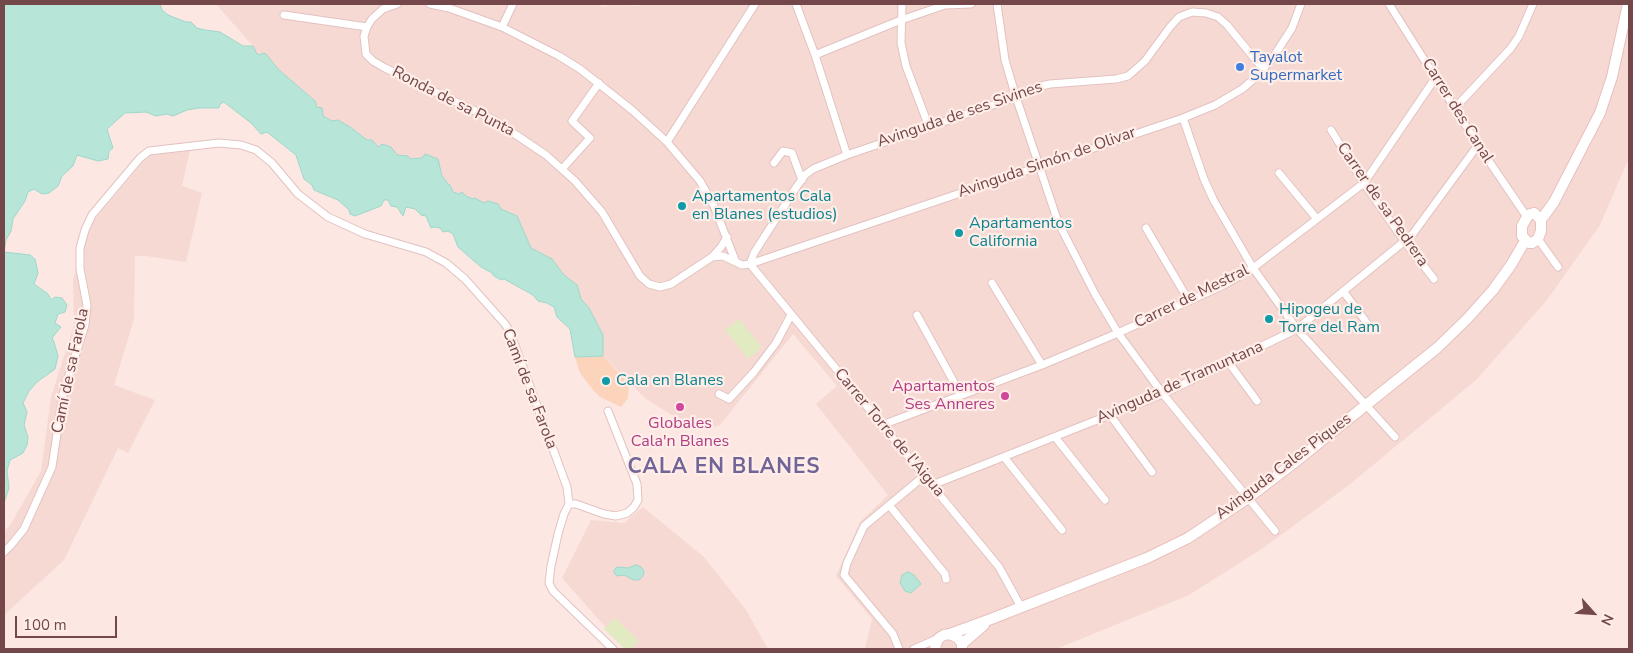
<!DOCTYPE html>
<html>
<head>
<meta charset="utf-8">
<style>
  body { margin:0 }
  #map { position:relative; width:1633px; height:653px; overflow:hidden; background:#fce7e2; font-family:"Nunito Sans",sans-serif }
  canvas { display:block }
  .frame { position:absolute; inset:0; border:5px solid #74484b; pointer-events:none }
  .north { position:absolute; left:1568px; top:588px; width:50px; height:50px; -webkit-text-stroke:4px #ffede8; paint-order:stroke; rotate:116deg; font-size:14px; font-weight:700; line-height:20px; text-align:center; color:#74484b }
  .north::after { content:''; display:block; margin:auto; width:18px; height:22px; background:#74484b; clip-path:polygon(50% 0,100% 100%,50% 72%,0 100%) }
  .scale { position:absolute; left:15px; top:616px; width:102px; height:22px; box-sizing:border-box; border:2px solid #74484b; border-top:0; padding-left:6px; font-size:15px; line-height:18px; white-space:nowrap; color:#74484b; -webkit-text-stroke:4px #ffede8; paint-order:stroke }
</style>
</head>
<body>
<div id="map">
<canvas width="1633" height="653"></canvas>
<div class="frame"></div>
<div class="north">N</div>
<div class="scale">100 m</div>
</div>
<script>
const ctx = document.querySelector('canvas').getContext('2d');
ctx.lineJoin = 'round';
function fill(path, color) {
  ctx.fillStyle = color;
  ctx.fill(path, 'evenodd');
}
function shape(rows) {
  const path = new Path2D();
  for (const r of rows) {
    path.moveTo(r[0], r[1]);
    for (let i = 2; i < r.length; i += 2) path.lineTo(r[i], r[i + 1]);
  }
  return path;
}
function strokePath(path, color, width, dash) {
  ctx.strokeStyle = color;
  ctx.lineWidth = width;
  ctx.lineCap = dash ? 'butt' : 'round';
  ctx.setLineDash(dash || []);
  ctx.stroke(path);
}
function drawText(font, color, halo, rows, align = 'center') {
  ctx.font = font + ' "Nunito Sans",sans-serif';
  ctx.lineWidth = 4.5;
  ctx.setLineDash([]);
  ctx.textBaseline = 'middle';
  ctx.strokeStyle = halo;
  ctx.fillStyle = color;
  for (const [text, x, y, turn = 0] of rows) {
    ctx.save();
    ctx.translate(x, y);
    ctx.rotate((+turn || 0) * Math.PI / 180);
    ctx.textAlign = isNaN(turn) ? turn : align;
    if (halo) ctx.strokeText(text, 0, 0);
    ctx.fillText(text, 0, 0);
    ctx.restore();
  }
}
fill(shape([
  [216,4,600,4,601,7,613,5,639,6,639,4,1629,4,1629,158,1600,225,1547,300,1476,380,1349,485,1263,548,1189,595,1056,649,865,649,872,619,836,576,860,522,888,495,816,404,837,386,793,334,719,426,695,429,646,399,603,356,603,335,589,308,581,299,577,285,563,274,552,259,531,248,517,216,466,196,462,193,461,194,453,191,450,185,448,184,442,176,422,158,410,159,408,156,397,155,393,152,379,147,367,140,350,127,338,120,332,121,323,116,315,101,279,70,266,54,261,55,257,54,253,46],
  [190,150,182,186,202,193,186,262,146,256,135,256,134,319,114,385,155,400,128,453,118,448,64,560,4,615,4,531,11,524,41,471,51,397,74,325,73,280,89,226,150,154],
  [643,507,704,557,746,610,768,649,625,649,562,578,591,520,624,523]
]), '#f6d9d3');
fill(shape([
  [739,319,762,347,748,359,725,330],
  [615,618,639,641,631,649,625,649,604,629]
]), '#e2eac1');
fill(shape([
  [603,356,627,382,629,386,628,398,621,407,600,397,593,390,580,373,575,357]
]), '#fcd4bc');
const water = shape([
  [4,4,160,4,162,10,168,15,186,22,191,22,197,28,205,30,220,32,243,46,253,46,257,54,260,55,263,53,266,54,279,70,315,101,317,107,322,108,323,116,332,121,338,120,350,127,367,140,372,140,378,147,382,144,391,147,397,155,408,156,410,159,422,158,425,154,438,159,442,176,448,184,450,185,453,192,460,194,462,192,466,196,473,199,475,198,484,203,488,201,498,204,501,209,517,216,531,248,552,259,563,274,577,285,581,299,589,308,603,335,603,356,575,357,570,329,557,317,554,307,547,303,538,301,533,295,504,279,501,280,494,276,492,273,481,267,458,247,453,234,448,231,443,232,440,228,434,227,431,228,426,216,421,215,415,209,406,207,403,216,397,207,391,206,388,200,384,200,381,206,355,216,350,214,349,210,338,200,314,190,312,185,304,179,296,155,267,132,261,134,251,123,224,102,220,104,219,108,199,108,187,110,173,116,167,114,156,116,146,112,125,113,107,129,113,148,109,151,108,159,98,161,77,155,73,166,62,176,58,186,49,193,42,194,34,189,28,192,25,201,13,219,11,231,6,240,4,252,30,255,35,259,38,273,34,284,48,294,51,300,55,297,62,298,67,305,65,312,58,314,55,323,61,327,52,338,54,342,58,356,55,369,37,382,29,391,23,403,27,412,24,425,28,437,27,445,23,453,10,460,7,471,9,488,4,503,4,4],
  [636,565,641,567,644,571,643,576,639,580,634,580,624,575,617,576,614,573,614,570,617,567,628,568,636,565],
  [908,572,914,575,921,584,911,593,905,591,900,583,902,575,908,572]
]);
fill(water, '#b7e6d9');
strokePath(water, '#9dd7c9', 1);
const street = shape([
  [397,4,383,9,372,19,367,27,364,36,366,54,373,61,385,68,494,120,546,155,575,181,602,212,640,276,649,284,660,287,671,284,712,257,723,256,742,265,750,264,1183,118,1215,105,1242,89,1254,79,1272,59,1292,28,1301,4],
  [430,4,449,8,502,27,559,56,580,69,632,110,667,142,700,181,714,206,735,260],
  [796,4,815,55,847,155],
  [902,4,901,43,906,66,929,127],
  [997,4,1005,60,1016,97,1058,222,1095,294,1118,333,1163,394,1275,531],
  [1389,4,1478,145,1527,217],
  [284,15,367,27],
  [502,27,513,4],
  [815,55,901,20,945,5,971,4],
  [1455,108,1511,48,1519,36,1533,4],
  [1183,118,1204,179,1214,201,1253,268,1297,329,1395,437],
  [1331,130,1365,185,1405,242,1434,279],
  [667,142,755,4],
  [774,163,783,151,792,153,802,180],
  [562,169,590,138,572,121,599,83],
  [1279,173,1317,219],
  [1146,228,1189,301],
  [1538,239,1558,267],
  [712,257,721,247,727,237],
  [750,264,754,253,797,186,805,175,813,169,847,155,1016,97,1037,87,1050,84,1116,79,1128,76,1145,61,1170,27,1179,17,1192,12,1206,13,1218,17,1227,25,1263,69],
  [750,264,999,567,1021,607],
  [992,283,1042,365],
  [1343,291,1370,327],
  [917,315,961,395],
  [1229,363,1257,401],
  [719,394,729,399,754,372,776,343,791,315],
  [1110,415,1152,472],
  [882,425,1042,365,1118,333,1224,285,1253,268,1364,183,1436,77],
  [1055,437,1105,500],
  [1004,457,1062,530],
  [932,485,1163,394,1297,329,1412,235,1478,145],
  [569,504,564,514,558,534,551,566,549,583,553,591,613,649],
  [569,504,576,504,604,514,616,516,627,513,634,507,638,500,637,484,608,411],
  [889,505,945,574,946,579],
  [4,552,11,545,24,529,52,467,63,394,85,325,87,305,80,269,80,248,85,230,92,215,140,158,149,151,219,143,241,145,256,150,272,163,298,194,328,217,365,234,426,252,446,263,465,279,505,324,510,332,567,487,569,504],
  [899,649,893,634,844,575,847,563,864,526,924,476],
  [914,649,939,638]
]);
const secondary = shape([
  [1534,213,1541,220,1541,231,1538,239,1532,243,1529,243,1522,236,1522,226,1527,217,1530,214,1534,213],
  [1541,220,1554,202,1600,113,1612,77,1628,4],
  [950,634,991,619,1147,558,1188,538,1248,498,1295,462,1437,348,1467,319,1493,290,1511,265,1525,241],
  [962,644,984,625],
  [935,649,936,644,939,638,944,635,950,634,958,638,962,644,962,649]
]);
strokePath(street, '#e2c2c1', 9);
strokePath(secondary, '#e7c0be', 12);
strokePath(street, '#fff', 7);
strokePath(secondary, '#fff', 10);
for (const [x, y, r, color] of [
  [1240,67,5,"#3f7fe0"],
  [682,206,5,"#0f9aa8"],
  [959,233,5,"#0f9aa8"],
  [1269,319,5,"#0f9aa8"],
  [606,381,5,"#0f9aa8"],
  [1005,396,5,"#d1479c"],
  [680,407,5,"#d1479c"]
]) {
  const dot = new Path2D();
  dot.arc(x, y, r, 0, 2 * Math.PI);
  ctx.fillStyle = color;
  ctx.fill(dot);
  strokePath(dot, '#ffede8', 2);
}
drawText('16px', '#366cbe', '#ffede8', [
  ["Tayalot",1250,58],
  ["Supermarket",1250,76]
], 'left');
drawText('16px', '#74484b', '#ffede8', [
  ["Ronda de sa Punta",453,102,27],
  ["Carrer des Canal",1457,111,58],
  ["Avinguda de ses Sivines",960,115,-19],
  ["Avinguda Simón de Olivar",1047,163,-19],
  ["Carrer de sa Pedrera",1382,205,55],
  ["Carrer de Mestral",1192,297,-26],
  ["Camí de sa Farola",71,371,-78],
  ["Avinguda de Tramuntana",1180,383,-24],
  ["Camí de sa Farola",529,389,69],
  ["Carrer Torre de l'Aigua",889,433,50],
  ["Avinguda Cales Piques",1284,467,-37]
]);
drawText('16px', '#0d838f', '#ffede8', [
  ["Apartamentos Cala",692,197],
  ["en Blanes (estudios)",692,215],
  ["Apartamentos",969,224],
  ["California",969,242],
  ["Hipogeu de",1279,310],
  ["Torre del Ram",1279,328],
  ["Cala en Blanes",616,381]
], 'left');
drawText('16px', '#b23c85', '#ffede8', [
  ["Apartamentos",995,387],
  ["Ses Anneres",995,405],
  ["Globales",680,424,"center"],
  ["Cala'n Blanes",680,442,"center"]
], 'right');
ctx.letterSpacing = '1px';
drawText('bold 21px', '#716497', '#ffede8', [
  ["CALA EN BLANES",724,468]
]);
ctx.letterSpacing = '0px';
</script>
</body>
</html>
